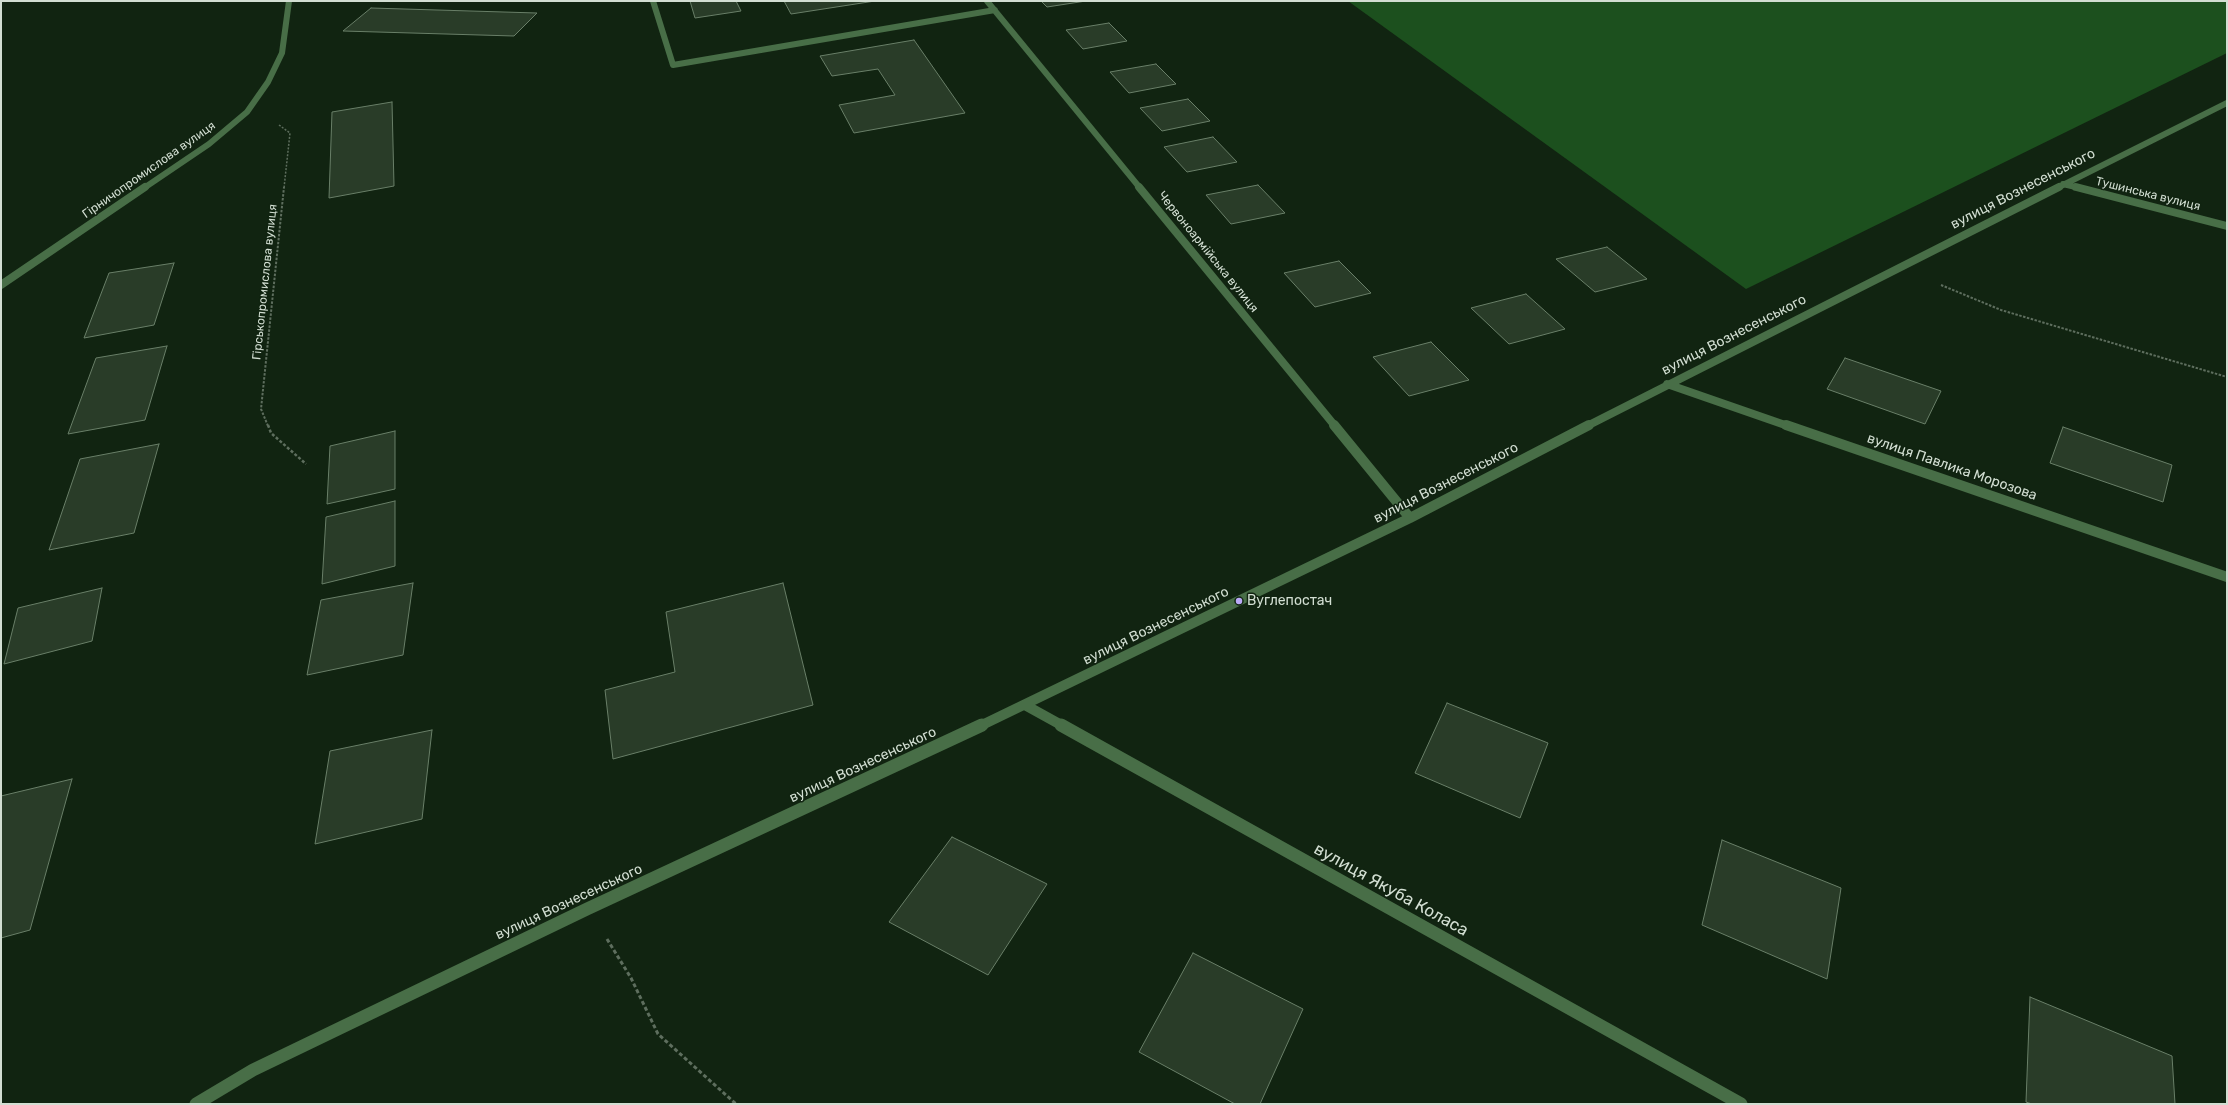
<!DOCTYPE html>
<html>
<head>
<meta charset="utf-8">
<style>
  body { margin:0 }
  #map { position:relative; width:2228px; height:1105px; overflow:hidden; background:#112411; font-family:Rubik,sans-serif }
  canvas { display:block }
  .frame { position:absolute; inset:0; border:2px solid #d2ded2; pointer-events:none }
</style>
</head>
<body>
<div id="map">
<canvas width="2228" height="1105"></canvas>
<div class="frame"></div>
</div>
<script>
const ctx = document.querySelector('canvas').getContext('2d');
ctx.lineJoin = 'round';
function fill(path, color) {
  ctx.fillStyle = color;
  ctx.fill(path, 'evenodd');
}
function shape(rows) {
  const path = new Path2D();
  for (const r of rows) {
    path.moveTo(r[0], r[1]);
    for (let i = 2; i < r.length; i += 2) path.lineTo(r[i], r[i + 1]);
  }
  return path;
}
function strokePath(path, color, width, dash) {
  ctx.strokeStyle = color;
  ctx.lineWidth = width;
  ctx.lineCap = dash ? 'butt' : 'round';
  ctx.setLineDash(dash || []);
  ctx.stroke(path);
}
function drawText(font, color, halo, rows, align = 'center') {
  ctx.font = font + ' Rubik,sans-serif';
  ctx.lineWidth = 3;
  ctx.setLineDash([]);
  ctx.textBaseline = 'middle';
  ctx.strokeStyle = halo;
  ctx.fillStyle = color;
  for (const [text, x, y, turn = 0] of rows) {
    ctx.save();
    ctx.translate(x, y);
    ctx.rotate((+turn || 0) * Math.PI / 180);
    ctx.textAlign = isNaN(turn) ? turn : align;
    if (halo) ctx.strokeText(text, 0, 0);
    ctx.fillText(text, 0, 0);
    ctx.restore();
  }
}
fill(shape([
  [1348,1,2227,1,2227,53,1746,289]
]), '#1c501e');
const building = shape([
  [690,1,736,1,741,11,695,18,690,1],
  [784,1,875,1,791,14,784,1],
  [1041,1,1086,1,1047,7,1041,1],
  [371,8,537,13,514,36,343,31,371,8],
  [1109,23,1127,41,1083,49,1066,30,1109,23],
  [914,40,965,113,854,133,839,105,895,95,878,69,832,76,820,56,914,40],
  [1156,64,1176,84,1129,93,1110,72,1156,64],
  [1188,99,1210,121,1162,131,1140,108,1188,99],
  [392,102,394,186,329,198,332,112,392,102],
  [1213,137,1237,162,1187,172,1164,147,1213,137],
  [1258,185,1285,213,1231,224,1206,195,1258,185],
  [1607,247,1647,279,1595,292,1556,259,1607,247],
  [1339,261,1371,293,1315,307,1284,273,1339,261],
  [174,263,154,325,84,338,109,273,174,263],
  [1526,294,1565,329,1509,344,1471,308,1526,294],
  [1431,342,1469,380,1409,396,1373,357,1431,342],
  [167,346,145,420,68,434,96,358,167,346],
  [1845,358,1941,391,1925,424,1827,389,1845,358],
  [2063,427,2172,465,2163,502,2050,463,2063,427],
  [395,431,395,489,327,504,330,446,395,431],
  [159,444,134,533,49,550,80,459,159,444],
  [395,501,395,566,322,584,326,517,395,501],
  [413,583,403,655,307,675,321,600,413,583],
  [783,583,813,705,613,759,605,690,675,672,666,612,783,583],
  [102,588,92,641,4,664,18,608,102,588],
  [1447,703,1548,743,1520,818,1415,773,1447,703],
  [432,730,422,819,315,844,330,751,432,730],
  [72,779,30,930,1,938,1,796,72,779],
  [952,837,1047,884,988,975,889,922,952,837],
  [1722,840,1841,888,1827,979,1702,925,1722,840],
  [1193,953,1303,1009,1260,1104,1235,1104,1139,1052,1193,953],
  [2030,997,2172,1056,2175,1104,2032,1104,2026,1102,2030,997]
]);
fill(building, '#293c28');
strokePath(building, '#697f68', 1);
strokePath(shape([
  [279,125,290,133,284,188]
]), '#5e6e5e', 1.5, [2, 1.5]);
strokePath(shape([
  [1941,285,2001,310,2227,377],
  [268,426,261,409,284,187]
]), '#5e6e5e', 2, [2.5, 1.5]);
strokePath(shape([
  [268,425,271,433,306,464]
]), '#5e6e5e', 2.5, [3, 2]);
strokePath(shape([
  [607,939,631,978,658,1034,736,1104]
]), '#5e6e5e', 3, [4, 2.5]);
strokePath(shape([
  [653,1,673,65,995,10],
  [987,1,1140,188],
  [2063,184,2080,188],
  [144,188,209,144,247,112,268,82,282,53,289,1],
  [2057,188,2227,103]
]), '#486e47', 6);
strokePath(shape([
  [1139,187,1335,426],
  [2076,187,2227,226],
  [1,285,145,187],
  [1667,384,1788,426],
  [1587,426,2059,187]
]), '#486e47', 8);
strokePath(shape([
  [1334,425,1410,518],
  [1786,425,2227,577],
  [1025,705,1063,726],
  [980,726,1410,518,1589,425]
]), '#486e47', 10);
strokePath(shape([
  [1061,725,1741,1104],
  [196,1104,253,1070,587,909,982,725]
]), '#486e47', 13);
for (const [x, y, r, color] of [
  [1239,601,4,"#bbaaf6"]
]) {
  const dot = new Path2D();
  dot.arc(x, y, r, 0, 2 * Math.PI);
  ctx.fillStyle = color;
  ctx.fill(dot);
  strokePath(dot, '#112411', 1.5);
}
drawText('12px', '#d2ded2', '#112411', [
  ["Гірничопромислова вулиця",149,170,-35],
  ["Тушинська вулиця",2148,194,14],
  ["Червоноармійська вулиця",1208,252,51],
  ["Гірськопромислова вулиця",265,282,-84]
]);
drawText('14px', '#d2ded2', '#112411', [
  ["вулиця Вознесенського",2023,189,-27],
  ["вулиця Вознесенського",1734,335,-27],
  ["вулиця Павлика Морозова",1952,467,19],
  ["вулиця Вознесенського",1446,483,-27],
  ["вулиця Вознесенського",1156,626,-26],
  ["вулиця Вознесенського",863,765,-25],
  ["вулиця Вознесенського",569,902,-25]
]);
drawText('14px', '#d2ded2', '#112411', [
  ["Вуглепостач",1247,601]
], 'left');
drawText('17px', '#d2ded2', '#112411', [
  ["вулиця Якуба Коласа",1391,890,29]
]);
</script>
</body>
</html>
